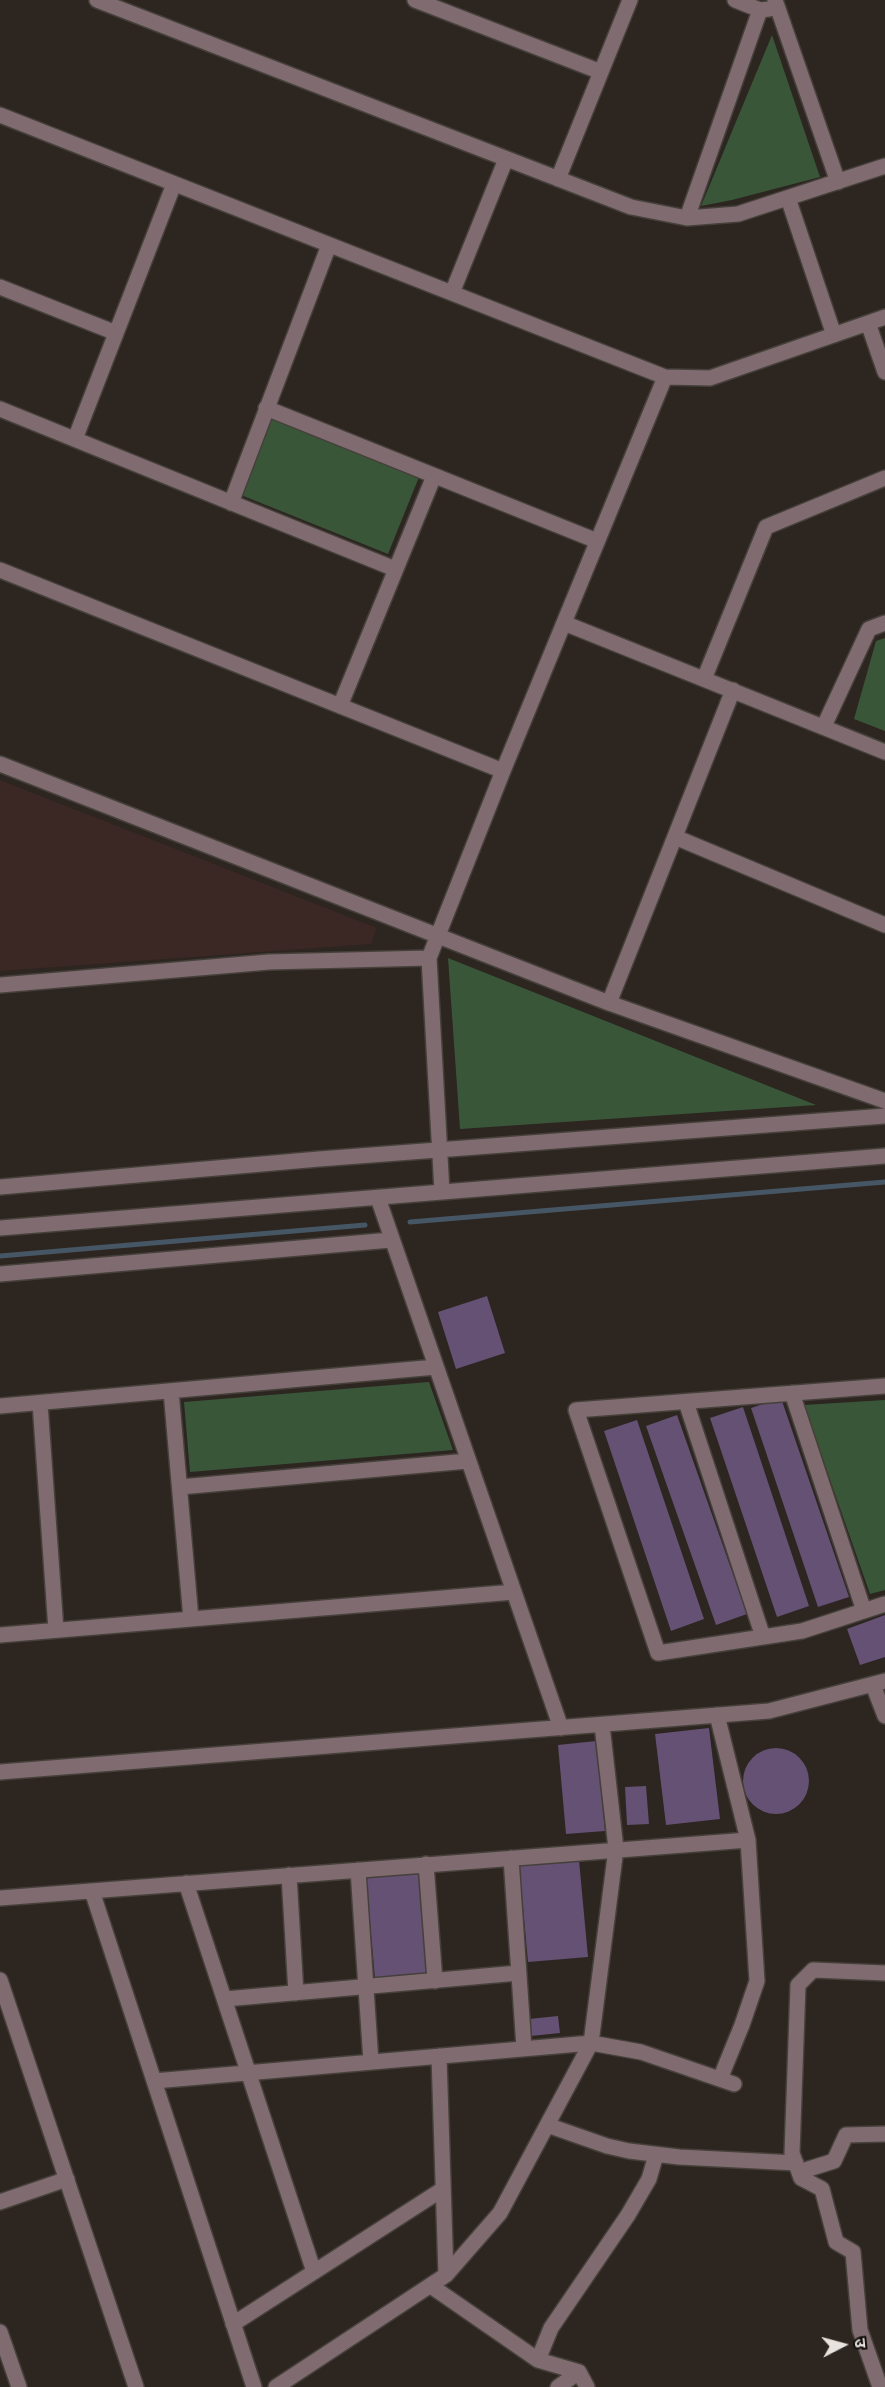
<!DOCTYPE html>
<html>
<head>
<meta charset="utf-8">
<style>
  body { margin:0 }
  #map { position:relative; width:885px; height:2387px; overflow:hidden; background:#2c2520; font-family:Lora,"Noto Sans Devanagari",serif }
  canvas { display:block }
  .north { position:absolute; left:813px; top:2315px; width:60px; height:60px; -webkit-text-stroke:4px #120f0c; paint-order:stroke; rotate:84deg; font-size:16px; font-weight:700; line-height:24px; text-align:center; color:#e8e3df }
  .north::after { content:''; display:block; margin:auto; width:21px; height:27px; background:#e8e3df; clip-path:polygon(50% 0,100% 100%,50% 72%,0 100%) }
</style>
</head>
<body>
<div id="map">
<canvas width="885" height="2387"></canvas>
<div class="north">उ</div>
</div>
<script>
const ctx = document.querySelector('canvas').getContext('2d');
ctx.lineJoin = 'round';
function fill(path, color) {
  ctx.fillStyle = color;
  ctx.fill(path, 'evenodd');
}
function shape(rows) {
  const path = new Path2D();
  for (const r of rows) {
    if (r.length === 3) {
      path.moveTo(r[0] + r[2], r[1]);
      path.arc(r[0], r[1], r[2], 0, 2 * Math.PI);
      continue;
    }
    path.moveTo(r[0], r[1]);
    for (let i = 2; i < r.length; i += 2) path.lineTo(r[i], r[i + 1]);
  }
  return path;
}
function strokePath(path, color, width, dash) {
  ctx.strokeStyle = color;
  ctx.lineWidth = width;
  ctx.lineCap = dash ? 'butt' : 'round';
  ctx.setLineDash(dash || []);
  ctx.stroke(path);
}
fill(shape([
  [0,780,377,928,371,944,0,971]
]), '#3b2824');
fill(shape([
  [772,35,820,177,732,200,701,206],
  [272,418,419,477,388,554,241,495],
  [885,638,885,731,854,719,876,641],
  [448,958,816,1105,460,1129],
  [429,1382,453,1450,190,1472,184,1402],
  [885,1400,885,1590,870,1594,804,1405]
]), '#3a5639');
strokePath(shape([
  [410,1222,885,1182],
  [0,1256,365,1225]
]), '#465665', 5);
fill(shape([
  [487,1296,505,1353,456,1369,438,1312],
  [781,1398,849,1597,818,1607,751,1408],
  [743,1407,809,1606,777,1617,710,1418],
  [677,1415,747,1614,716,1625,646,1426],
  [637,1420,704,1619,671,1631,604,1431],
  [885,1615,885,1657,860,1665,847,1629],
  [709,1728,720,1819,666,1825,655,1734],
  [596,1741,605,1831,566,1834,558,1745],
  [776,1781,33],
  [646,1786,649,1824,627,1825,625,1787],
  [579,1860,588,1957,528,1962,519,1865],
  [422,1871,431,1974,375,1979,366,1876],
  [558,2016,560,2033,531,2036,529,2019]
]), '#645173');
const minor = shape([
  [97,0,631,207,687,218,738,214,885,166],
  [415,0,601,72],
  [735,0,760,10,769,9],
  [775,0,838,182],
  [0,115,665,377,710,378,885,317],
  [558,179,630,0],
  [788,198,834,335],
  [687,218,760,10],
  [0,287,116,333],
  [452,293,506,159],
  [868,323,885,372],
  [266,408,597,541],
  [0,409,395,569],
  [75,439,174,184],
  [231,503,329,245],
  [0,570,503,771],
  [564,623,885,752],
  [704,679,766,527,885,478],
  [340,706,434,476],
  [824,726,869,629,885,623],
  [0,764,609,1003,885,1101],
  [675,837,885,925],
  [0,985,269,962,429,958],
  [609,1003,733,690],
  [0,1187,319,1159,885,1116],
  [442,1192,429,958,503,771,665,377],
  [378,1198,561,1728],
  [0,1228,885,1156],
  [0,1274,391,1240],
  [885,1386,576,1410,658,1653,802,1631,885,1604],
  [171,1391,191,1619],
  [792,1393,864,1611],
  [686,1402,763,1637],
  [40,1403,56,1630],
  [0,1406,436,1367],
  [180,1487,468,1461],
  [0,1635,514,1592],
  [873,1685,885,1716],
  [717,1715,748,1840,757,1981,742,2025,720,2079],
  [0,1772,769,1711,885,1681],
  [511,1858,524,2048],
  [426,1864,435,1981],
  [358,1870,371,2062],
  [289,1875,296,1993],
  [186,1883,314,2272],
  [92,1891,254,2387],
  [0,1898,748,1840],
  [0,1980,136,2387],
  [225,1999,518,1973],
  [439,2056,446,2275],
  [154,2081,591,2043,641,2052,734,2084],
  [547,2125,607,2146,629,2151,679,2157,796,2163],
  [799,2172,834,2161,846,2135,885,2134],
  [0,2202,67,2179],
  [431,2286,538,2360,579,2372,558,2387],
  [233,2324,443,2189],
  [0,2332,19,2387],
  [538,2360,551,2328,628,2215,649,2179,656,2155],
  [579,2372,587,2387],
  [276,2387,446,2275,500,2213,591,2043,616,1849,602,1725],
  [880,2387,860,2330,853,2252,836,2242,822,2189,801,2178,792,2153,798,1985,813,1970,885,1973]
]);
strokePath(minor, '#46403b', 18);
strokePath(minor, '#7f6b70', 15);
</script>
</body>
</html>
